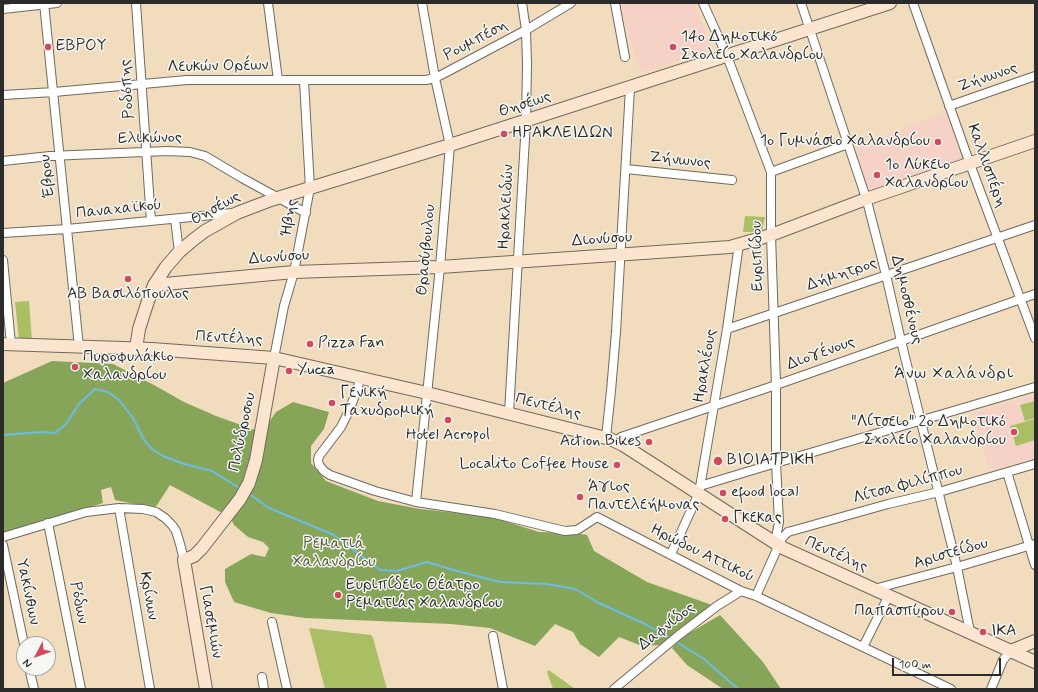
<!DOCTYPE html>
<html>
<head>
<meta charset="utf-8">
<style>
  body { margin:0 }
  #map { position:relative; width:1038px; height:692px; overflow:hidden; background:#f1ddbe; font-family:Mynerve,sans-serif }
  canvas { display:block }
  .frame { position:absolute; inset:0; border:4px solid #2b2b2b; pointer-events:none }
  .north { position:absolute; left:16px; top:636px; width:40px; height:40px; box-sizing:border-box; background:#f6f6f2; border:1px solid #a5a5a2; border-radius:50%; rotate:229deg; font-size:11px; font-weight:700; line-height:16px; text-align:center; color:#2b2b2b }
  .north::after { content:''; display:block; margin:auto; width:14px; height:18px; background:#d1495b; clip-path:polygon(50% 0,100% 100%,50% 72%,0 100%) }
  .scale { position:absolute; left:892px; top:658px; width:109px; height:18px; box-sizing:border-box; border:2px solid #2b2b2b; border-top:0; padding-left:5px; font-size:12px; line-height:14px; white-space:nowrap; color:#2b2b2b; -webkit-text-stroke:3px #f6f6f2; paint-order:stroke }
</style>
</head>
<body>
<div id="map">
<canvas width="1038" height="692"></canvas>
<div class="frame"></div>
<div class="north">N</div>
<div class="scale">100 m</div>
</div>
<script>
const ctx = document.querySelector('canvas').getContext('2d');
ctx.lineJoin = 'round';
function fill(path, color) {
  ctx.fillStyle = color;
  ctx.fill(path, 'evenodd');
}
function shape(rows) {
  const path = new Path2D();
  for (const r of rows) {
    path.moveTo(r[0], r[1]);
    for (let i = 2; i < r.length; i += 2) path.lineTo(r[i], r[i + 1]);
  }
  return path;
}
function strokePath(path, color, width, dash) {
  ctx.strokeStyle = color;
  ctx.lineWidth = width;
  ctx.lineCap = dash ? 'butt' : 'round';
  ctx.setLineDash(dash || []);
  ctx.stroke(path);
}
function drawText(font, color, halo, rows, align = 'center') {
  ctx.font = font + ' Mynerve,sans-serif';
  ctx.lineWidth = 3;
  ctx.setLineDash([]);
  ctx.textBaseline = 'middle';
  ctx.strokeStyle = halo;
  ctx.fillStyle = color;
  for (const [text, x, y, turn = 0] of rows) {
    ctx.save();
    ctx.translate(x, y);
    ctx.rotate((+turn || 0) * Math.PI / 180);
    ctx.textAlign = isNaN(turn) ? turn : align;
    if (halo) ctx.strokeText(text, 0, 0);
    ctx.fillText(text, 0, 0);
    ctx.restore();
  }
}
fill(shape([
  [625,3,694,3,713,51,641,72,619,5],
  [945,112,963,160,869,193,854,148],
  [1035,394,1035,458,990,471,973,413]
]), '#f6d1c5');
fill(shape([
  [745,216,765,217,762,232,743,232],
  [29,301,32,341,19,340,15,302],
  [1035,401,1035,418,1025,421,1020,405],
  [1035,419,1035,440,1016,446,1010,426],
  [309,628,371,635,373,638,387,689,325,689],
  [548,670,550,671,575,689,553,689,547,672]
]), '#aabe63');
fill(shape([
  [52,361,113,364,154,385,184,402,216,416,258,431,247,477,224,514,170,485,155,508,115,500,111,487,101,490,103,503,3,534,3,383],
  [293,402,329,412,324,429,311,446,311,463,326,481,378,501,420,509,492,517,539,532,574,533,587,535,594,551,647,582,712,605,679,629,660,645,642,646,619,637,599,657,580,644,573,632,555,624,535,646,490,628,451,624,305,618,271,613,234,602,225,582,225,569,251,554,265,557,269,548,263,542,248,537,234,525,231,519,267,425,276,412],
  [720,615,763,662,781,689,723,689,687,665,672,648,681,638]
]), '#87a559');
strokePath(shape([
  [3,435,42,432,55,433,66,424,79,404,95,389,108,392,119,400,133,418,144,440,152,449,163,456,184,464,212,471,241,489],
  [248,493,269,508,334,535,380,570,397,571,427,562,457,571,500,582,547,584,575,589,599,603,647,625,671,639],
  [675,641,704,659,738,689]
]), '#6bbce7', 2);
const street = shape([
  [44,3,79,347],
  [136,3,151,221],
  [268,3,278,80],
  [615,3,625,57],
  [703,3,727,56,771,172,771,235,776,385,776,463,779,522,775,543],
  [801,3,867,201,886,275,901,341,957,567,970,632],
  [913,3,970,164,1035,338],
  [3,9,57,3],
  [3,95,54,92,187,80,426,80,435,78,443,74,526,30,571,3],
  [949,106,1035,76],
  [3,161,50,156,167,151,190,152,205,156,242,178,306,213],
  [626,169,732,180],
  [771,172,848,144],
  [175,219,179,252],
  [3,233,67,229,233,213],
  [3,260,11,344],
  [727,329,1035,225],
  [274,358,284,306,294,272,310,188,304,81],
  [360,378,358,387,349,411,341,427,319,456,318,460,319,465,324,471,330,475,375,491,416,502,495,514,565,531,577,530,597,517,741,591,756,596,951,689],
  [509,413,526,121,527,64,526,30,522,3],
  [606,437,611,391,616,332,630,88],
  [616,441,621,437,776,385,1035,294],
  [1007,472,1035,565],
  [700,486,776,463,1035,387],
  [416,502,440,267,450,145,435,78,422,3],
  [119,508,150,689],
  [48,523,81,689],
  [788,532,888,504,939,492,1035,464],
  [3,537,86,512,119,508,143,509,156,512,165,518,172,525,176,531,180,544,184,560],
  [3,545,24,644],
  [671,554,699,493,727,329,739,244],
  [874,589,957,567,1035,544],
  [756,596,782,538,788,532],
  [272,622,287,689],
  [493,636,503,689],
  [863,647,889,595],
  [29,668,34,689],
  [262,677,264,689],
  [614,689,679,635,717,606,741,591],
  [991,689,1003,660,1011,651]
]);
const secondary = shape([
  [154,285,294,272,440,267,730,247,771,235,866,199,1035,141],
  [3,344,152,349,274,358,427,393,610,439,623,445,783,548,1035,662],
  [136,349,139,329,148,301,154,285,166,267,179,252,193,240,205,231,237,213,271,200,450,145,890,3],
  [1011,651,1035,641],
  [206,689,184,560,194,556,202,548,240,499,249,483,256,460,274,358]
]);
strokePath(street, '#70695e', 10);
strokePath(secondary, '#70695e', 14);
strokePath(street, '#fff', 8);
strokePath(secondary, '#fce5cf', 12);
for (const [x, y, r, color] of [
  [48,47,4,"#d1495b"],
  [673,47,4,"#d1495b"],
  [504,134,4,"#d1495b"],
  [938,142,4,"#d1495b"],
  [877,175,4,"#d1495b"],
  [128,279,4,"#d1495b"],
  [310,344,4,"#d1495b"],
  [75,367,4,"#d1495b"],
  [289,371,4,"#d1495b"],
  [332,403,4,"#d1495b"],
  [448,420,4,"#d1495b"],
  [1014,432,4,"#d1495b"],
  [649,442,4,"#d1495b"],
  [718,461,5,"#d1495b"],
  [617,465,4,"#d1495b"],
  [723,493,4,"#d1495b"],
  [580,497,4,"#d1495b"],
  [725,519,4,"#d1495b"],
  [338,595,4,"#d1495b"],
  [952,612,4,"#d1495b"],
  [983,632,4,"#d1495b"]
]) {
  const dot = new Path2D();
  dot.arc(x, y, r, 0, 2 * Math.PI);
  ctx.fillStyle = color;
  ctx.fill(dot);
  strokePath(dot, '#f6f6f2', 1.5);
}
drawText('16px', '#2b2b2b', '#f6f6f2', [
  ["14ο Δημοτικό",681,38],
  ["Σχολείο Χαλανδρίου",681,56],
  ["ΕΒΡΟΥ",56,47],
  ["ΗΡΑΚΛΕΙΔΩΝ",512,134],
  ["1ο Γυμνάσιο Χαλανδρίου",930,142,"right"],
  ["1ο Λύκειο",885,166],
  ["Χαλανδρίου",885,184],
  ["ΑΒ Βασιλόπουλος",128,295,"center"],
  ["Pizza Fan",318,344],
  ["Πυροφυλάκιο",83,358],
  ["Χαλανδρίου",83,376],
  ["Yucca",297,371],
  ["Γενική",340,394],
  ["Ταχυδρομική",340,412],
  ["\"Λίτσειο\" 2ο Δημοτικό",1006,423,"right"],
  ["Σχολείο Χαλανδρίου",1006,441,"right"],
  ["Hotel Acropol",448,436,"center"],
  ["Action Bikes",641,442,"right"],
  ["ΒΙΟΙΑΤΡΙΚΗ",727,461],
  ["Localito Coffee House",609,465,"right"],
  ["Άγιος",588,488],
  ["Παντελεήμονας",588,506],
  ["efood local",731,493],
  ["Γκεκας",733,519],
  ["Ευριπίδειο Θέατρο",346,586],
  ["Ρεματιάς Χαλανδρίου",346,604],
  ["Παπασπύρου",944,612,"right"],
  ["ΙΚΑ",991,632]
], 'left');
drawText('16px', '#2b2b2b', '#f6f6f2', [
  ["Ρουμπέση",476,41,-28],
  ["Λευκών Ορέων",218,67,-1],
  ["Ζήνωνος",988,78,-19],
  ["Ροδόπης",128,89,-94],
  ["Θησέως",525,105,-18],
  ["Ελικώνος",150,139,-1],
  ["Ζήνωνος",680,161,6],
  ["Καλλισπέρη",986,166,70],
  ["Έβρου",48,176,-96],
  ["Ηρακλειδών",507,207,-87],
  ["Θησέως",216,209,-29],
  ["Παναχαϊκού",119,210,-6],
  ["Ήβης",290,218,-80],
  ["Διονύσου",602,240,-4],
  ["Θρασύβουλου",427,250,-85],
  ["Ευριπίδου",758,256,-91],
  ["Διονύσου",279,258,-4],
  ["Δήμητρος",842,275,-19],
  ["Δημοσθένους",906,300,76],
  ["Πεντέλης",229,339,3],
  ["Διογένους",821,354,-20],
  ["Ηρακλέους",706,366,-80],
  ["Πεντέλης",548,407,14],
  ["Πολύδροσου",243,432,-78],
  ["Λίτσα Φιλίππου",908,485,-15],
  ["Ηρώδου Αττικού",702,554,26],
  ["Αριστείδου",951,554,-16],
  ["Πεντέλης",836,555,24],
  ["Υακίνθων",27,592,78],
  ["Κρίνων",148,596,80],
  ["Ρόδων",78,603,79],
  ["Γιασεμιών",210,622,80],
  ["Δαφνίδος",667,627,-38]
]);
drawText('16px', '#51573c', '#f6f6f2', [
  ["Ρεματιά",334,545],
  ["Χαλανδρίου",334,563]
]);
ctx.letterSpacing = '1px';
drawText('17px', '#2b2b2b', '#f6f6f2', [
  ["Άνω Χαλάνδρι",954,374]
]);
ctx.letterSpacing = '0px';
</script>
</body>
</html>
